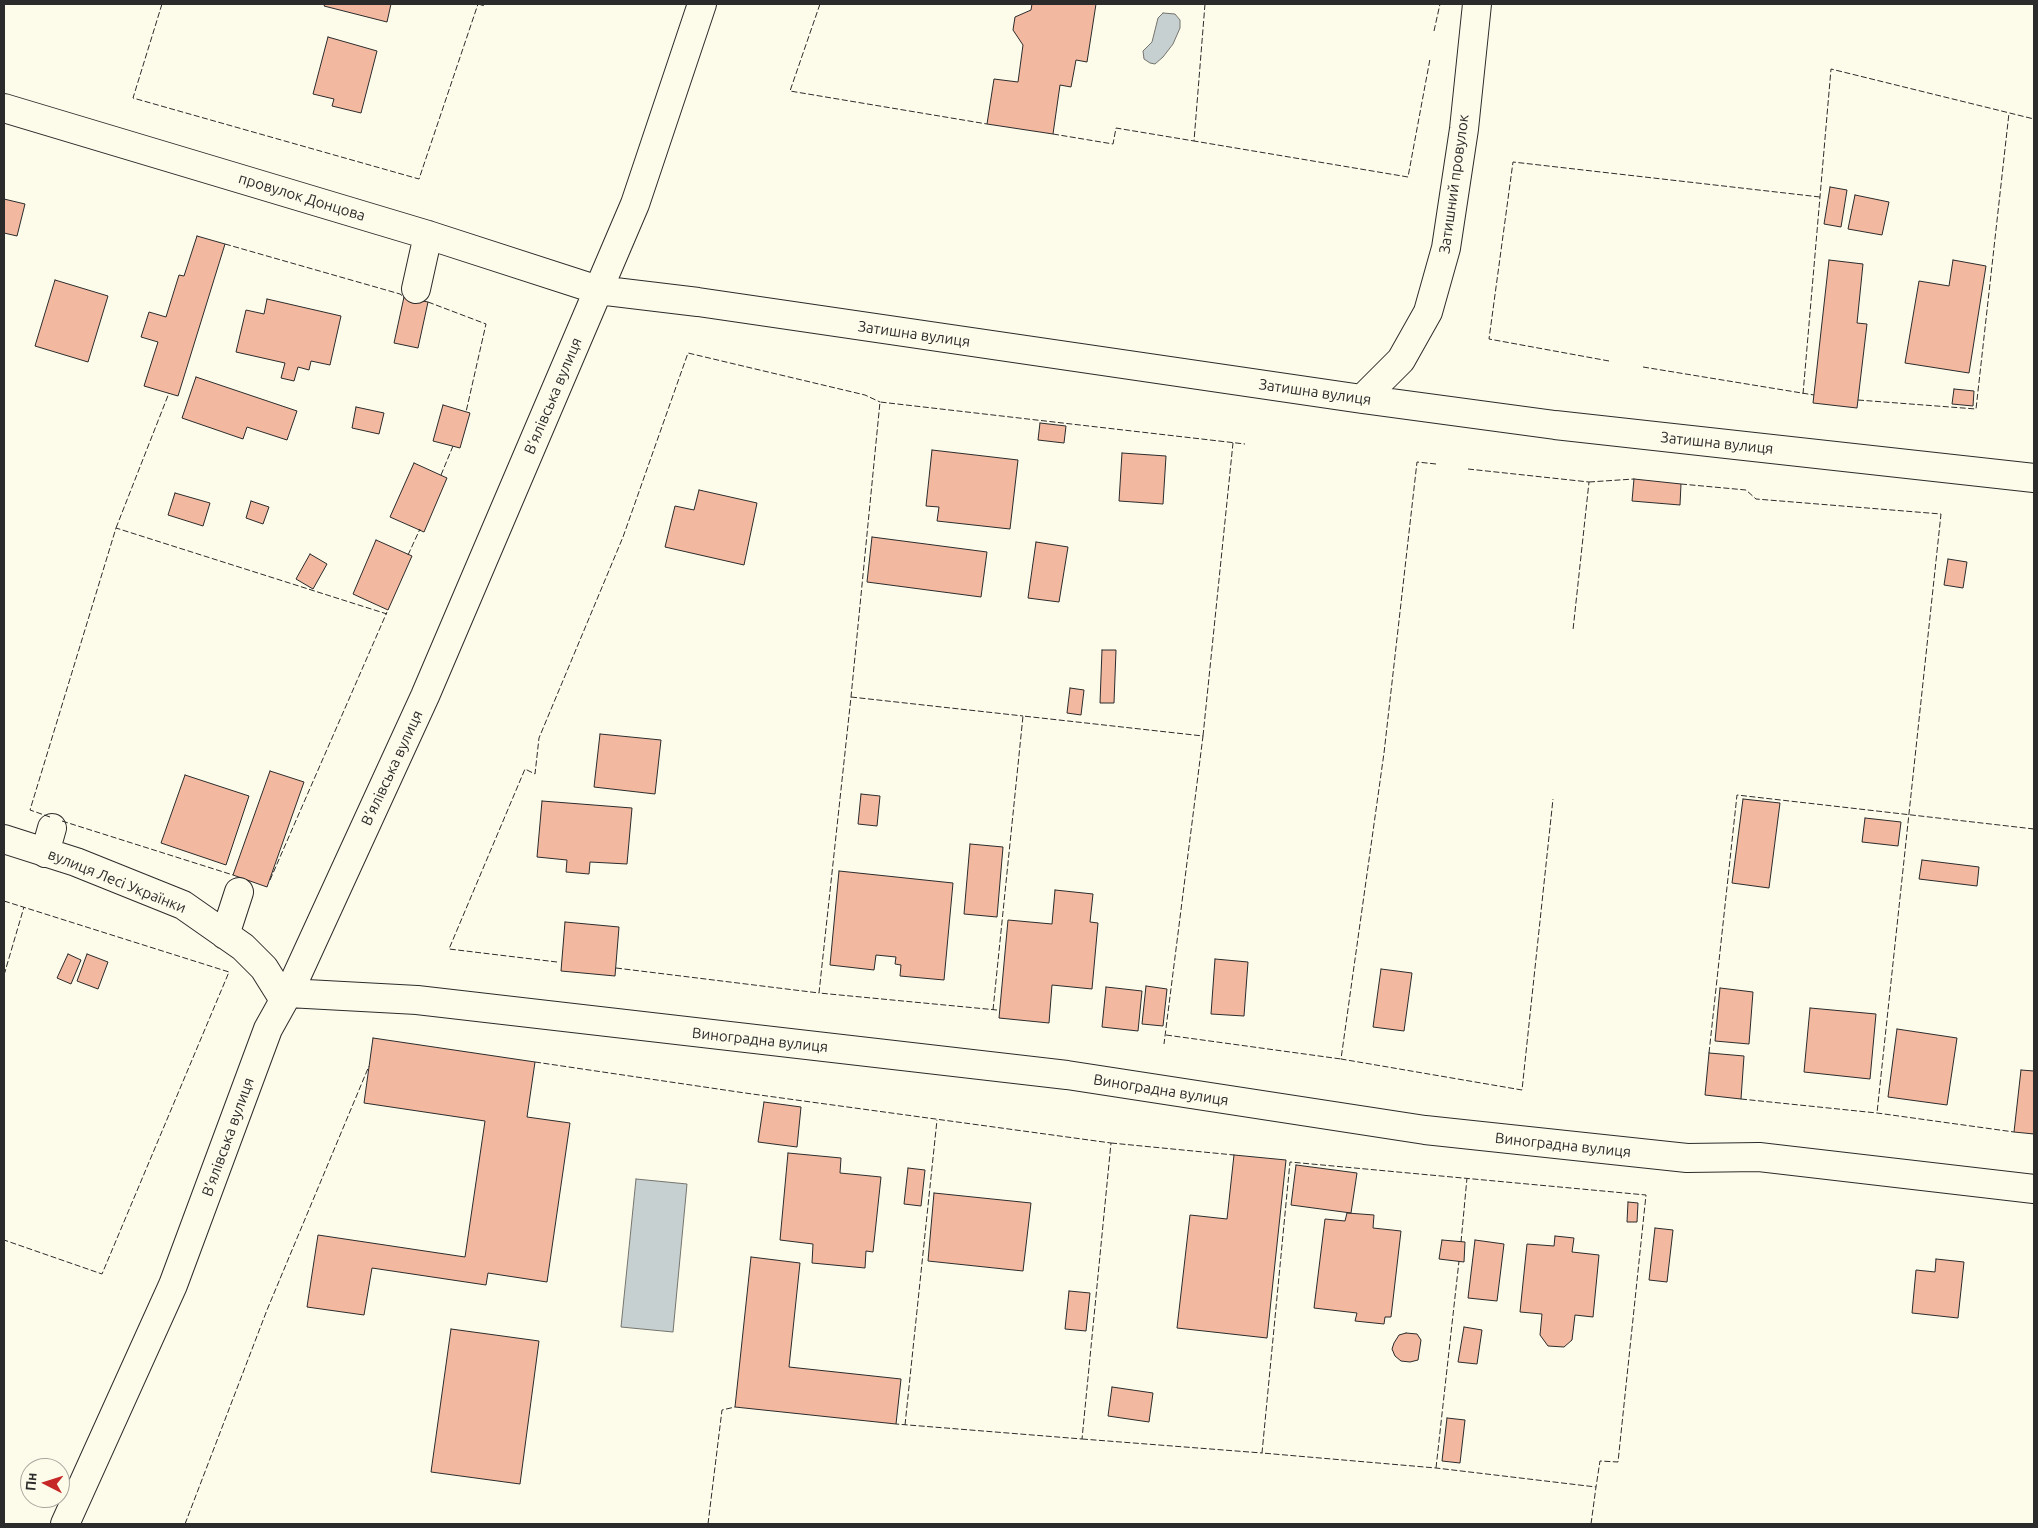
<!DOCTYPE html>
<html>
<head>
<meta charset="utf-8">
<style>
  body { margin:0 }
  #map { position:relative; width:2038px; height:1528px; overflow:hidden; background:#fdfbea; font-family:Ubuntu,sans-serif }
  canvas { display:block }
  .frame { position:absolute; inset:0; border:5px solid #2b2b2b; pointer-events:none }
  .north { position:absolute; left:20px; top:1458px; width:50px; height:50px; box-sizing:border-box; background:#fdfbea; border:1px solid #a9a89e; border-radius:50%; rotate:275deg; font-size:14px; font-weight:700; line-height:20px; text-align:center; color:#2b2b2b }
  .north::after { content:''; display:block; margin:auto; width:18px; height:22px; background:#c62828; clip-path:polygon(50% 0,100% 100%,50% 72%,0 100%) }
</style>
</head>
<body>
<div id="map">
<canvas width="2038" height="1528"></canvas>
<div class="frame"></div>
<div class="north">Пн</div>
</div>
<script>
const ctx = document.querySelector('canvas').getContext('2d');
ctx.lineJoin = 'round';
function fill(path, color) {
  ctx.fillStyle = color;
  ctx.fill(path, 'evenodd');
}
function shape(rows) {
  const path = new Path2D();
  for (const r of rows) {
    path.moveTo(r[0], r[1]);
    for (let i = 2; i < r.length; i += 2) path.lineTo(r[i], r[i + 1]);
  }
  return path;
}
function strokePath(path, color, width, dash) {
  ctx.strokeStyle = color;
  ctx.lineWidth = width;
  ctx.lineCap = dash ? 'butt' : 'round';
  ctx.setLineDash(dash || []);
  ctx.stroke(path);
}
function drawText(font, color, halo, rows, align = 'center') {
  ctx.font = font + ' Ubuntu,sans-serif';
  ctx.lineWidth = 4;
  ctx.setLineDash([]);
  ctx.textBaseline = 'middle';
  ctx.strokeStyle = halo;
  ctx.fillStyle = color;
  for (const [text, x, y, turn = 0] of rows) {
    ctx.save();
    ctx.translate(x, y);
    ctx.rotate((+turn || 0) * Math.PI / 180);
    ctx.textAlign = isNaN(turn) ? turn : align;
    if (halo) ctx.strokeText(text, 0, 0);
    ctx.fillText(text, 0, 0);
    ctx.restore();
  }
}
const water = shape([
  [1163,13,1175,14,1180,20,1180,28,1173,44,1163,57,1155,64,1150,63,1144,59,1143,51,1152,42,1158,18,1163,13],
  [636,1179,687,1184,673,1332,621,1327,636,1179]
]);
fill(water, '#c7d0d0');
strokePath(water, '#74746e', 1);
const building = shape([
  [325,4,391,4,387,22,324,6,325,4],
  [1032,4,1096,4,1087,62,1076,60,1071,87,1060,85,1053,134,987,124,994,79,1018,82,1023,45,1013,30,1015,17,1031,10,1032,4],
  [328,37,377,51,361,113,332,106,334,99,313,94,328,37],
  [1830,187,1847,190,1841,227,1824,224,1830,187],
  [1855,195,1889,202,1882,235,1848,229,1855,195],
  [4,199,25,204,17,236,4,233,4,199],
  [197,236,225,244,178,396,144,386,158,342,141,337,149,312,166,317,179,275,184,276,197,236],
  [1829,260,1863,264,1857,323,1867,324,1857,408,1813,403,1829,260],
  [1953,260,1986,266,1969,373,1905,363,1919,281,1949,286,1953,260],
  [55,280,108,296,88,362,35,346,55,280],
  [404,297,428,302,418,348,394,343,404,297],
  [267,299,341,316,330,365,311,361,309,370,298,367,294,381,281,378,285,363,236,352,246,310,264,314,267,299],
  [196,377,297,411,287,440,247,427,243,439,182,418,196,377],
  [1954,389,1974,391,1973,406,1952,404,1954,389],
  [443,405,470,413,460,448,433,441,443,405],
  [356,407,384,413,379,434,352,428,356,407],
  [1040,423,1066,426,1064,443,1038,440,1040,423],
  [932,450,1018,460,1010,529,937,521,939,507,926,506,932,450],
  [1122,453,1166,456,1163,504,1119,501,1122,453],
  [414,463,447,478,424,532,390,517,414,463],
  [1634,479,1681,484,1680,505,1632,501,1634,479],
  [699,490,757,503,744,565,665,547,675,506,694,510,699,490],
  [175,493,210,503,203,526,168,515,175,493],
  [251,501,269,507,263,524,246,518,251,501],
  [872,537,987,552,981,597,867,582,872,537],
  [376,540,412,556,388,610,353,594,376,540],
  [1036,542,1068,547,1059,602,1028,598,1036,542],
  [310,554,327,564,313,589,296,579,310,554],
  [1948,559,1967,562,1963,588,1944,585,1948,559],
  [1102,650,1116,650,1114,703,1100,703,1102,650],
  [1070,688,1084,690,1081,715,1067,713,1070,688],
  [600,734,661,740,655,794,594,787,600,734],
  [270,771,304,782,267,887,233,875,270,771],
  [185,775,249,796,226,865,161,843,185,775],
  [861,794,880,796,877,826,858,824,861,794],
  [1743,799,1780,803,1769,888,1732,883,1743,799],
  [542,801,632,808,627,864,590,862,589,874,566,872,567,860,537,857,542,801],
  [1865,818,1901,822,1898,846,1862,842,1865,818],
  [970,844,1003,847,997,917,964,914,970,844],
  [1922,860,1979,867,1977,886,1919,879,1922,860],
  [839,871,953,883,944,980,900,976,901,965,895,964,896,957,876,955,874,970,830,965,839,871],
  [1055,890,1093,894,1090,922,1098,923,1092,989,1052,985,1049,1023,999,1018,1008,920,1052,924,1055,890],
  [565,922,619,927,615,976,561,971,565,922],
  [68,954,81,960,71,984,57,978,68,954],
  [87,954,108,962,98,989,77,981,87,954],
  [1215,959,1248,962,1244,1016,1211,1014,1215,959],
  [1381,969,1412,973,1404,1031,1373,1027,1381,969],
  [1146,986,1167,989,1163,1026,1142,1024,1146,986],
  [1106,987,1142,991,1138,1031,1102,1027,1106,987],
  [1720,988,1753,992,1749,1044,1715,1041,1720,988],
  [1810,1008,1876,1014,1870,1079,1804,1072,1810,1008],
  [1897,1029,1957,1038,1947,1105,1888,1097,1897,1029],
  [373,1038,535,1062,527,1117,570,1123,547,1282,488,1273,486,1285,372,1268,364,1315,307,1307,318,1235,465,1257,485,1121,364,1103,373,1038],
  [1709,1053,1744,1056,1741,1099,1705,1095,1709,1053],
  [2021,1070,2034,1071,2034,1134,2014,1132,2021,1070],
  [764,1102,801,1107,797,1147,758,1142,764,1102],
  [788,1153,841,1158,840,1173,881,1177,873,1252,866,1251,865,1268,812,1263,813,1244,780,1240,788,1153],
  [1234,1155,1286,1160,1267,1338,1177,1328,1190,1215,1227,1219,1234,1155],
  [1296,1165,1357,1173,1351,1213,1291,1205,1296,1165],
  [908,1168,925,1170,921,1206,904,1204,908,1168],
  [934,1193,1031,1203,1023,1271,928,1261,934,1193],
  [1628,1202,1638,1203,1637,1222,1627,1222,1628,1202],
  [1347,1213,1374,1215,1373,1228,1401,1231,1391,1317,1385,1317,1384,1324,1355,1321,1357,1313,1314,1308,1325,1219,1345,1221,1347,1213],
  [1655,1228,1673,1230,1667,1282,1649,1280,1655,1228],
  [1555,1236,1574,1238,1572,1252,1599,1255,1593,1317,1575,1315,1572,1340,1564,1347,1548,1346,1540,1335,1542,1314,1520,1312,1527,1244,1554,1246,1555,1236],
  [1442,1240,1465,1242,1464,1262,1439,1259,1442,1240],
  [1475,1240,1504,1244,1497,1301,1468,1298,1475,1240],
  [751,1257,800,1263,789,1367,901,1379,896,1424,735,1407,751,1257],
  [1936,1259,1964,1262,1958,1318,1912,1313,1916,1270,1935,1272,1936,1259],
  [1069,1291,1090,1293,1086,1331,1065,1329,1069,1291],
  [1464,1327,1482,1330,1477,1364,1458,1362,1464,1327],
  [451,1329,539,1341,520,1484,431,1472,451,1329],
  [1406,1333,1417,1334,1421,1340,1418,1360,1410,1362,1401,1361,1395,1356,1392,1349,1394,1343,1399,1335,1406,1333],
  [1112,1387,1153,1393,1149,1422,1108,1416,1112,1387],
  [1447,1418,1465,1420,1460,1463,1442,1461,1447,1418]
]);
fill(building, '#f2b8a0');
strokePath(building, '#2b2b2b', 1);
const minor = shape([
  [4,108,428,235,598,290,698,302,1362,399,1555,425,2034,478],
  [416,289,428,235],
  [1362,399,1401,360,1428,312,1446,248,1464,129,1477,4],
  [4,839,76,862,183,905,243,947,264,968,284,1000],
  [45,853,52,828],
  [225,935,239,892],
  [288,993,417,1000,1067,1075,1425,1130,1687,1158,1759,1157,2034,1189],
  [65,1524,173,1285,268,1029,292,986,425,696,635,204,702,4]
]);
strokePath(minor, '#2b2b2b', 30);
strokePath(minor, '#fdfbea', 28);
strokePath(shape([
  [162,4,133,98,419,179,478,4],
  [478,4,485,6,485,4],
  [820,4,790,91,987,124],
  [1205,4,1194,141,1408,177,1430,59],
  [1434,31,1440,4],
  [1053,134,1113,144,1116,128,1194,141],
  [225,244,400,294,404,297],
  [428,302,486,324,466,412],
  [1609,361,1489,339,1513,162,1820,197],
  [1643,367,1814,395],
  [1803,394,1831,69,2034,119],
  [1858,400,1976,409,2009,113],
  [1436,464,1417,462,1384,753,1341,1059,1522,1090,1553,799],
  [1468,469,1589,482,1573,630],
  [441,475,453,446],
  [1589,482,1634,479],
  [1681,484,1746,490,1756,499,1941,514,1877,1113],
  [116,528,169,393],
  [408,555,420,529],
  [851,697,1023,716],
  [1203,736,1233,443],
  [50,817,30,810,116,528,387,614],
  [62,821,233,875],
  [270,880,387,612],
  [4,901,229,972,102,1274,4,1240],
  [557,962,449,949,525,769,535,774,539,738,623,537,688,353,865,395,880,402],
  [616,968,819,993],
  [4,975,24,907],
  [993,1010,1023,716,1203,736,1164,1044],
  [997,1010,819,993,851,697,880,402,1245,444],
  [1166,1035,1341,1059],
  [1709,1053,1737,795,2034,829],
  [535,1062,745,1093,1111,1143,1082,1439,896,1424],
  [1741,1099,1877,1113,2014,1132],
  [1111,1143,1234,1155],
  [1461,1242,1467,1178],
  [905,1425,937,1120],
  [1082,1439,1262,1453],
  [1436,1468,1459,1261],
  [185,1524,267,1310,369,1066],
  [708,1524,722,1410,735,1407],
  [1591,1524,1596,1487,1600,1461,1618,1462,1646,1195,1290,1162,1262,1453,1436,1468,1596,1487]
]), '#2b2b2b', 1, [6, 2.5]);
drawText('15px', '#2b2b2b', '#fdfbea', [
  ["Затишний провулок",1454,184,-82],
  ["провулок Донцова",302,197,17],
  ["Затишна вулиця",914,334,8],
  ["Затишна вулиця",1315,392,8],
  ["В’ялівська вулиця",553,396,-67],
  ["Затишна вулиця",1717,443,6],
  ["В’ялівська вулиця",392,768,-65],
  ["вулиця Лесі Українки",117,881,22],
  ["Виноградна вулиця",760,1040,6],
  ["Виноградна вулиця",1161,1090,9],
  ["В’ялівська вулиця",228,1137,-70],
  ["Виноградна вулиця",1563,1145,6]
]);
</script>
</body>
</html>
